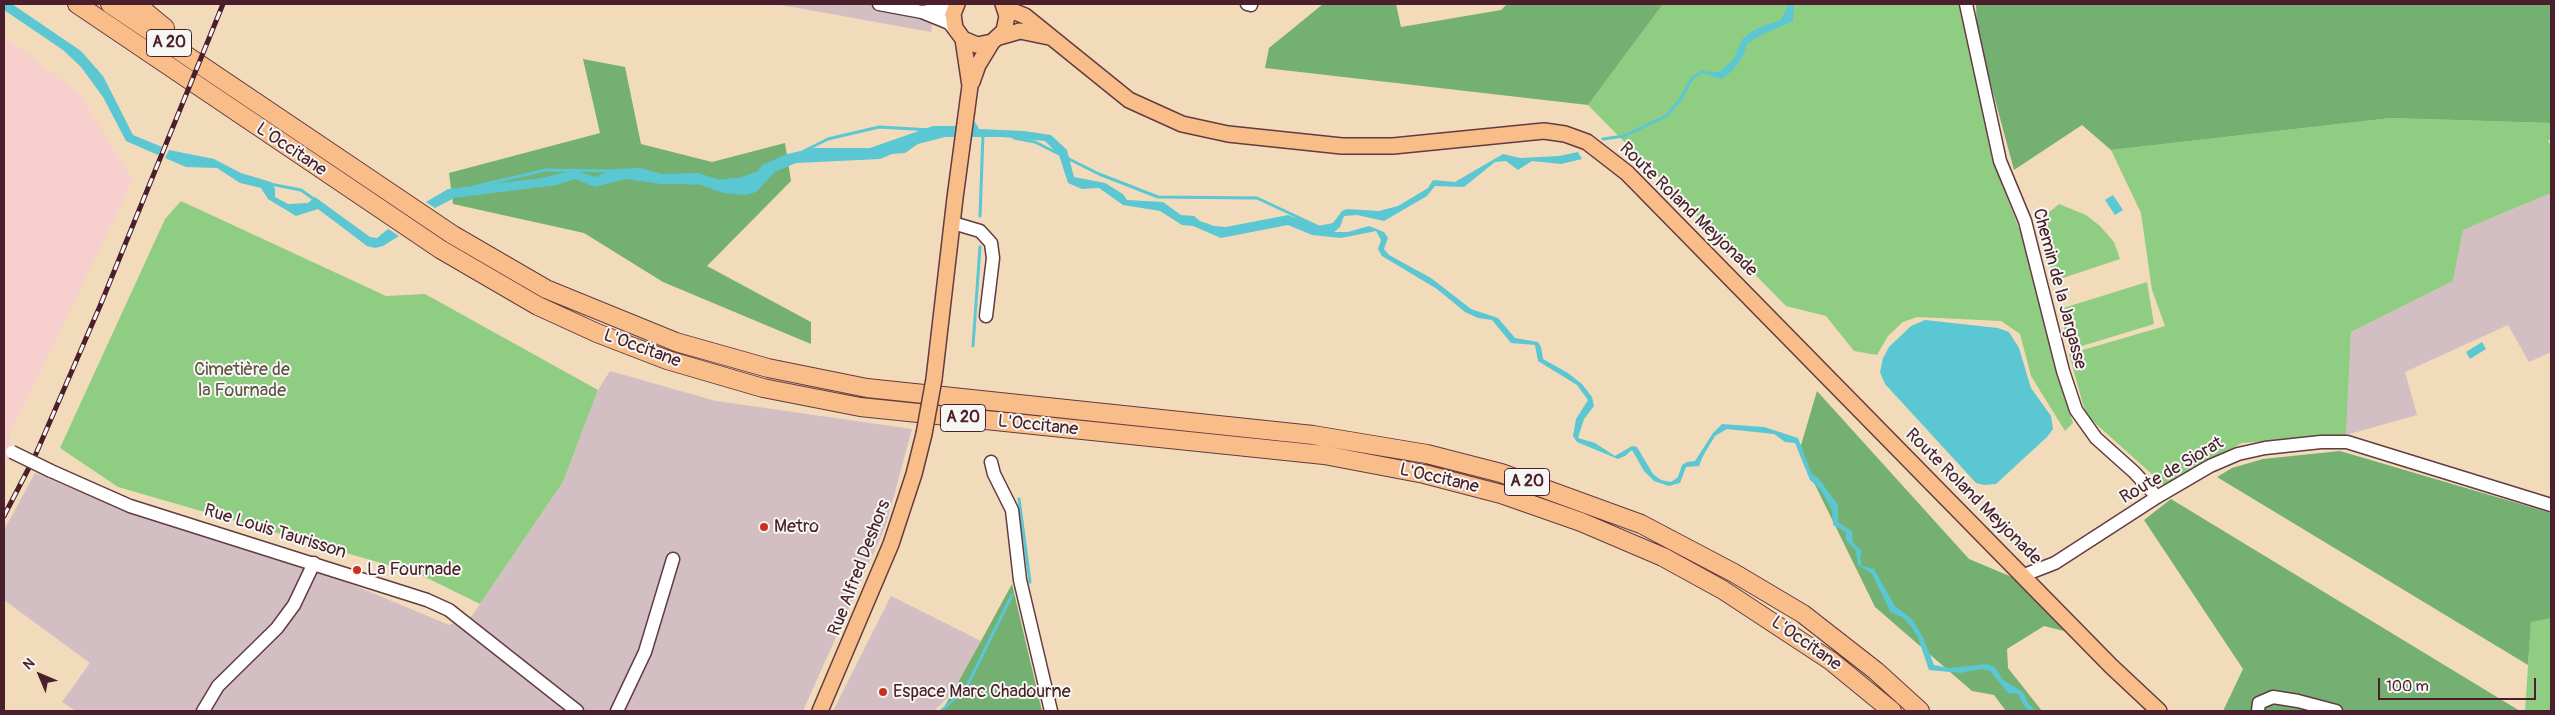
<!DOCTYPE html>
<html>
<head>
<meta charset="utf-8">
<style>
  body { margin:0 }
  #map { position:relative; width:2555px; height:715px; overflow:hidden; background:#f2dbbb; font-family:Pangolin,sans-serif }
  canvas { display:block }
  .frame { position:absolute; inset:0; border:5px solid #4a1f2b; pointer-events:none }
  .north { position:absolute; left:15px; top:650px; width:50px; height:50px; -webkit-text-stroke:4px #f6f6f2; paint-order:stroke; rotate:315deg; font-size:14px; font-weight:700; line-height:20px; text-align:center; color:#4a1f2b }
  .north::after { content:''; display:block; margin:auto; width:18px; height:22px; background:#4a1f2b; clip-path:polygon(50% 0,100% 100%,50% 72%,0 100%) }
  .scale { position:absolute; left:2378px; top:678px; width:158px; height:22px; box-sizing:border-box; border:2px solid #4a1f2b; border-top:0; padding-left:6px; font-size:15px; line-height:18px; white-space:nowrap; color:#4a1f2b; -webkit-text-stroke:4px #f6f6f2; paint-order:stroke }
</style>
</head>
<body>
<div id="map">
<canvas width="2555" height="715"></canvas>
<div class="frame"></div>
<div class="north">N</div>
<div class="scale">100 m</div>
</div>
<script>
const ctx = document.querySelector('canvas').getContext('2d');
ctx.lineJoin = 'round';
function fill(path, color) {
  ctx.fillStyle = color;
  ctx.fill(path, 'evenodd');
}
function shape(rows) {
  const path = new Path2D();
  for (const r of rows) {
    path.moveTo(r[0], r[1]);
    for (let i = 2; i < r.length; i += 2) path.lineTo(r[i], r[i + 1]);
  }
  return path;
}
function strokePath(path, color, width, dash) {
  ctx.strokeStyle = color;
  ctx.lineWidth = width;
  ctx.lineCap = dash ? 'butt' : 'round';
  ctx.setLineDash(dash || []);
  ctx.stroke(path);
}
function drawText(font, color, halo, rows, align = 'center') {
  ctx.font = font + ' Pangolin,sans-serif';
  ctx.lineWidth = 4;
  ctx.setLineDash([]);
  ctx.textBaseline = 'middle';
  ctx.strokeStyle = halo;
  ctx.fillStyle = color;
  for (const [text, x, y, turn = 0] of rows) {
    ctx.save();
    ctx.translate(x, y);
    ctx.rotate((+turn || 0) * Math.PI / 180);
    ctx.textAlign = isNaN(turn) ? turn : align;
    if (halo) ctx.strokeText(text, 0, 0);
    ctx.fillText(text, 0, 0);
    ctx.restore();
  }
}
fill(shape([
  [4,36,80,94,133,180,10,435,11,442,14,450,10,460,4,464]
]), '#f7d0cd');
fill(shape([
  [776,4,935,4,931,32],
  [2551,193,2551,352,2529,362,2508,325,2405,372,2417,415,2346,435,2351,332,2453,281,2463,230],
  [610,371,716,401,912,429,886,525,803,711,76,711,62,702,90,663,4,600,4,530,35,473,141,517,332,576,449,625,472,616,563,482,598,390],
  [891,596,981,641,952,693,934,711,833,711]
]), '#d2bec3');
fill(shape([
  [1663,4,1960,4,1992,159,2033,264,2053,362,2073,423,2065,431,2031,376,2020,334,2001,321,1917,317,1903,322,1888,336,1877,355,1854,351,1826,316,1786,306,1588,105],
  [2391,118,2551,123,2551,139,2548,141,2551,146,2551,193,2463,230,2453,281,2351,332,2346,435,2242,443,2164,485,2086,415,2069,354,2165,326,2152,290,2141,213,2111,150],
  [181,201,386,296,425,294,598,390,563,482,480,604,419,574,118,487,60,448,165,219],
  [2059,204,2086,215,2100,226,2114,242,2120,259,2054,281,2043,230,2047,214],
  [2147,282,2154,324,2069,350,2060,309],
  [2551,618,2551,711,2525,711,2531,621]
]), '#8fcd83');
fill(shape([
  [1323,4,1396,4,1401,27,1501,10,1507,4,1663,4,1588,105,1265,68,1269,48],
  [1976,4,2551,4,2551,123,2391,118,2111,150,2082,125,2014,170,1977,33],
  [583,59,625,67,641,144,712,162,785,143,791,181,707,266,811,322,811,344,663,282,584,233,453,204,449,173,600,133],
  [1817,391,1969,559,2012,577,2068,632,2044,626,2007,649,2008,668,2042,711,2006,711,1994,695,1972,691,1875,607,1799,452],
  [2340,451,2551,513,2551,618,2531,622,2528,665,2217,477,2232,468,2263,459],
  [2171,499,2520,711,2223,711,2243,669,2144,520],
  [1012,584,1042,711,942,711,981,641]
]), '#73b071');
fill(shape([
  [4,4,12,4,81,51,103,76,133,135,162,147,158,155,126,141,103,97,81,67,63,50,4,10],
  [1787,4,1794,4,1793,21,1759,36,1747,44,1743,56,1733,70,1722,79,1711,76,1711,72,1719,72,1733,60,1743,38,1758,28,1781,20,1787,8],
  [975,122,979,129,1024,131,1051,135,1067,150,1074,177,1105,183,1123,194,1127,200,1163,202,1181,215,1194,216,1200,221,1214,226,1226,227,1288,215,1318,226,1333,223,1342,211,1347,209,1379,211,1398,206,1428,188,1433,180,1455,182,1503,154,1520,158,1559,156,1578,152,1582,159,1561,164,1532,161,1518,170,1506,161,1495,162,1464,187,1435,186,1427,196,1384,221,1357,215,1344,216,1340,227,1334,232,1348,232,1369,226,1384,232,1388,238,1384,249,1389,255,1431,278,1471,309,1498,318,1515,338,1538,342,1541,347,1543,359,1568,373,1582,384,1592,397,1594,406,1584,419,1578,438,1595,443,1615,456,1632,446,1637,447,1653,474,1661,480,1671,482,1678,477,1682,465,1687,462,1695,461,1713,433,1722,424,1764,427,1798,438,1812,474,1819,479,1838,505,1838,522,1852,531,1853,543,1862,551,1860,556,1862,566,1874,569,1895,606,1912,619,1923,637,1934,665,1949,668,1987,664,1995,667,2003,680,2023,692,2028,703,2036,711,2030,711,2024,706,2018,694,2008,693,1990,671,1982,669,1960,673,1929,670,1918,638,1910,625,1902,617,1891,613,1872,574,1858,565,1856,551,1846,540,1846,532,1833,525,1832,510,1820,489,1810,480,1795,443,1785,442,1774,434,1727,429,1715,436,1703,456,1699,466,1686,467,1680,483,1669,486,1654,481,1644,471,1632,450,1625,456,1618,459,1577,442,1573,436,1576,419,1588,400,1577,385,1538,361,1535,345,1511,343,1492,320,1478,318,1465,312,1437,289,1382,256,1378,249,1381,240,1376,231,1341,238,1312,235,1288,225,1221,238,1193,226,1182,225,1160,211,1123,205,1099,188,1082,189,1068,183,1059,155,1045,141,1002,137,945,137,918,144,905,153,892,154,880,159,796,163,775,172,756,192,746,195,723,193,698,184,661,184,626,179,595,187,575,179,557,185,454,198,435,208,426,202,448,189,541,178,575,170,595,177,614,169,640,168,662,174,698,173,727,182,730,180,749,178,756,174,762,165,787,154,814,148,870,148,933,126,963,126],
  [169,150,214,159,241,173,271,182,275,189,275,197,288,204,308,203,315,197,370,237,377,238,388,229,399,236,383,246,375,248,367,246,318,209,296,216,268,199,261,188,240,183,217,168,186,167,165,158],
  [2113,195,2123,210,2115,215,2105,200],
  [1925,320,1998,328,2009,332,2019,348,2031,388,2051,416,2053,429,2047,437,1996,484,1984,485,1976,483,1885,384,1880,372,1883,358,1889,347,1911,326],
  [2482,342,2486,349,2470,359,2466,352]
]), '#5ac7d2');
strokePath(shape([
  [1014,138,1035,142,1099,174,1158,197,1257,198,1319,227],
  [1603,139,1624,136,1666,116,1680,100,1692,78,1702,72,1713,74],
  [804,151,828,139,879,127,931,130],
  [720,181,741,179,760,172],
  [685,183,699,183],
  [270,184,301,190,315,200],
  [473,187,546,170,613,171],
  [980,216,983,134],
  [973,346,980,247],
  [1019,499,1030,582],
  [941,711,966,688,1012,595]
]), '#5ac7d2', 3);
const minor = shape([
  [879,4,922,12,949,23,958,34],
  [1247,4,1251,5],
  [1966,4,2000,161,2025,221,2063,371,2076,410,2096,438,2134,472,2157,497],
  [922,12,955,7],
  [953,223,980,231,991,243,993,258,986,316],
  [991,462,994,474,1012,510,1020,580,1051,711],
  [51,471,130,506,427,600,449,610,577,711],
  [2024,575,2055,563,2157,497,2210,466,2238,454,2265,448,2321,442,2347,442,2551,505],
  [203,711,218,686,277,628,294,605,314,563],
  [617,711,645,652,673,559],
  [2258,711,2259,703,2273,697,2298,701,2336,711]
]);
const major = shape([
  [957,4,953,14,955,28,963,39,977,45,992,42,1004,31,1007,16,1003,4],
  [1005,8,1025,16,1129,100,1182,124,1228,134,1342,146,1393,146,1544,131,1565,134,1587,142,1627,173,2111,666,2159,711],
  [999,37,1020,31,1049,37],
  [972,82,978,65,992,42],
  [934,379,955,198,970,86,963,39],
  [820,711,891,544,914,474,924,434]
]);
const highway = shape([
  [77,4,440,249,538,306,597,333,667,360,763,388,860,407,1324,455,1424,474,1501,494,1581,522,1663,557,1723,590,1831,661,1892,711],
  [110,4,453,235,546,289,676,342,768,368,867,388,1313,435,1427,454,1501,473,1641,524,1734,573,1803,614,1876,671,1920,711],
  [136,4,165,28]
]);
strokePath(minor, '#633b41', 15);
strokePath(major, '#633b41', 18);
strokePath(highway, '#633b41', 20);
strokePath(minor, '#fff', 12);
strokePath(major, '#f8bd89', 15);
strokePath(highway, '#f8bd89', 18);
const rail = shape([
  [4,516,35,456,100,306,223,4]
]);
strokePath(rail, '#4a1f2b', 5);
strokePath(rail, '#f6f6f2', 3, [9]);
const minorBridge = shape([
  [12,452,51,471]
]);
const majorBridge = shape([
  [924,434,934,379]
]);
strokePath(minorBridge, '#633b41', 15, []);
strokePath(majorBridge, '#633b41', 18, []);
strokePath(minorBridge, '#fff', 12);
strokePath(majorBridge, '#f8bd89', 15);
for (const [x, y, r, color] of [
  [764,527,5,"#c8321e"],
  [357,570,5,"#c8321e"],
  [883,692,5,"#c8321e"]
]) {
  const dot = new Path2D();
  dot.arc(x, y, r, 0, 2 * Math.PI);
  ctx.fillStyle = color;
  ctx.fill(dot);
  strokePath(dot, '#f6f6f2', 2);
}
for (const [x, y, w] of [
  [169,43,45],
  [963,418,45],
  [1527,482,45]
]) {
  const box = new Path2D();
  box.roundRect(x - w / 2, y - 13.5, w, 27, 4);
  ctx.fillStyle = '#f6f6f2';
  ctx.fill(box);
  strokePath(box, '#4a1f2b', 1);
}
drawText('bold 16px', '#4a1f2b', null, [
  ["A 20",169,43],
  ["A 20",963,418],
  ["A 20",1527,482]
]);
drawText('18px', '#4a1f2b', '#f6f6f2', [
  ["L'Occitane",291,150,34],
  ["Route Roland Meyjonade",1688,210,44],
  ["Chemin de la Jargasse",2059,289,75],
  ["L'Occitane",642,349,20],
  ["L'Occitane",1038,426,6],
  ["Route de Siorat",2172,471,-30],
  ["L'Occitane",1439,479,13],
  ["Route Roland Meyjonade",1973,497,45],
  ["Rue Louis Taurisson",275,532,17],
  ["Rue Alfred Deshors",860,568,-69],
  ["L'Occitane",1806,644,35]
]);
drawText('18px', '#5f5345', '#f6f6f2', [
  ["Cimetière de",242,370],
  ["la Fournade",242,391]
]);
drawText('18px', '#4a1f2b', '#f6f6f2', [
  ["Metro",774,527],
  ["La Fournade",367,570],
  ["Espace Marc Chadourne",893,692]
], 'left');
</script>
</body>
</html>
